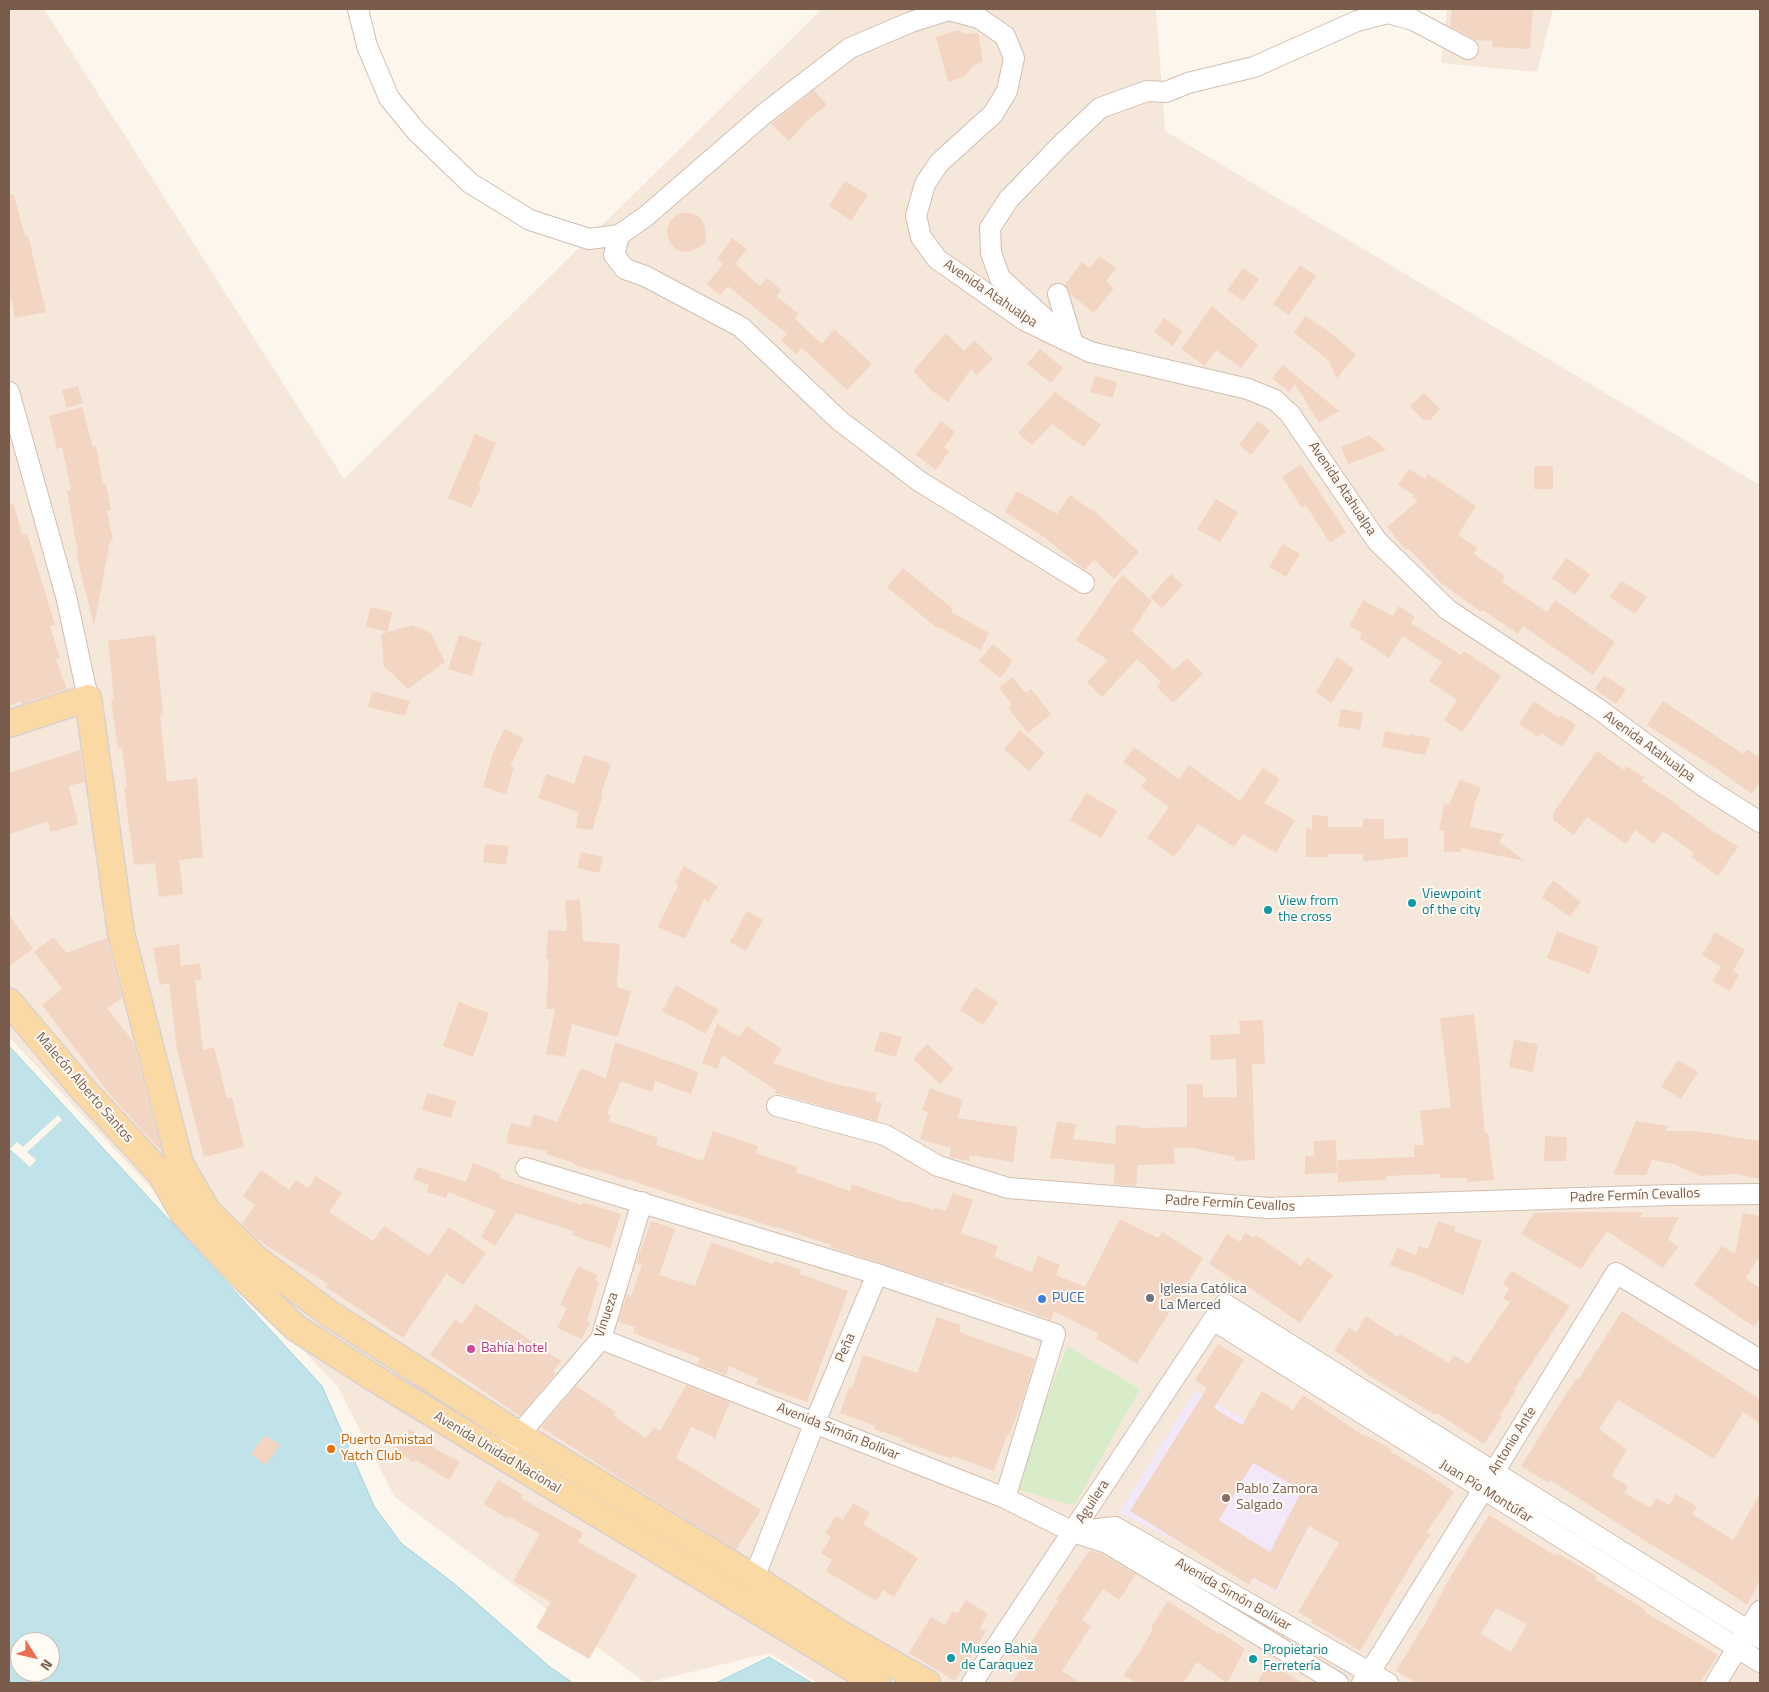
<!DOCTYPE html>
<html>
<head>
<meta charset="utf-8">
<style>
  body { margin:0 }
  #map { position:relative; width:1769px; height:1692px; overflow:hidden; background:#fdf6ec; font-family:"Titillium Web",sans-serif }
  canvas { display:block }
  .frame { position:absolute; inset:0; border:10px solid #7a5c4d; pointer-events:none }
  .north { position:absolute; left:10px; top:1632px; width:50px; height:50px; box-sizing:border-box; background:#fffaf3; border:1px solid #cabbb1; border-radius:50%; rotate:125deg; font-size:14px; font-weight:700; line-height:20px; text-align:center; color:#7a5c4d }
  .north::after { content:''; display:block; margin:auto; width:18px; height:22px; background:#e76f51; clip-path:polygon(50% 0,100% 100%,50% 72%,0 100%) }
</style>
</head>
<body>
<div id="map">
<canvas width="1769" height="1692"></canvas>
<div class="frame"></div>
<div class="north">N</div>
</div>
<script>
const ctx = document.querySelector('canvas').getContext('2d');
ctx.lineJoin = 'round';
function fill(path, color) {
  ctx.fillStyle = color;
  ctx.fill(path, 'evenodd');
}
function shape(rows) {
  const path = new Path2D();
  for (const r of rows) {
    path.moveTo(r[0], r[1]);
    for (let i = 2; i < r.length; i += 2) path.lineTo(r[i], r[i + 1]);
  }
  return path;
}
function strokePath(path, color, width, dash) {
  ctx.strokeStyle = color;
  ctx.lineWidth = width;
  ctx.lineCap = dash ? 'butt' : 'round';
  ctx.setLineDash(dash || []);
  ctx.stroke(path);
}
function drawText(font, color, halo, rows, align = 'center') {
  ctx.font = font + ' "Titillium Web",sans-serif';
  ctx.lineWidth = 4;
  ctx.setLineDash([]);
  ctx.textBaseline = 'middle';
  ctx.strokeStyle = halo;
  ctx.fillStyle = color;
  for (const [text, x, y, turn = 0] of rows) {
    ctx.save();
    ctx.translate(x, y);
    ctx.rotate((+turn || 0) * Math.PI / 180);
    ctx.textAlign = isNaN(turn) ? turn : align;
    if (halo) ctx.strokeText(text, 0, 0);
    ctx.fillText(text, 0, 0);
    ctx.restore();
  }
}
fill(shape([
  [9,9,44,9,344,479,822,9,1156,9,1165,131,1760,485,1760,1683,818,1683,769,1653,646,1683,395,1497,337,1386,9,1037],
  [1447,9,1553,9,1537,72,1441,63]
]), '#f5e8da');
fill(shape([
  [1195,1391,1336,1474,1277,1592,1119,1512]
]), '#f3e8fa');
fill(shape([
  [1067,1346,1140,1389,1074,1506,1013,1488]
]), '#d8ecc9');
const water = shape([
  [9,1046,322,1386,374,1506,401,1543,456,1585,550,1667,573,1683,9,1683,9,1046],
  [20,1642,50,1642,50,1672,20,1672,20,1642],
  [769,1657,812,1683,716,1683,769,1657]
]);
fill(water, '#bfe3e8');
strokePath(water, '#a5d3da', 1);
fill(shape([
  [58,1115,62,1120,27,1152,36,1160,30,1167,10,1149,17,1142,23,1147]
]), '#fdf6ec');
fill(shape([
  [1452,9,1533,9,1530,49,1492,47,1493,41,1476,40,1450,26],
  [958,30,966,34,978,33,983,62,973,66,965,76,948,82,936,37],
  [814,90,827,105,808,120,789,141,771,124],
  [845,181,868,195,851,221,829,206],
  [9,195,14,195,25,236,28,235,46,312,15,318,9,286],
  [681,213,689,213,696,215,702,220,705,227,706,243,692,251,684,252,677,250,671,244,668,238,667,230,669,223,674,217],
  [732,238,747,249,735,264,760,286,767,278,781,290,776,296,799,314,795,319,822,344,834,329,872,364,847,390,802,348,796,354,781,340,787,334,728,286,720,295,707,284,723,264,717,259],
  [1099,256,1116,268,1106,281,1114,288,1094,313,1070,294,1065,284,1082,262,1090,268],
  [1300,265,1316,276,1289,315,1273,304],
  [1243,268,1259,279,1243,301,1227,290],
  [1212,306,1258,345,1241,368,1216,350,1205,366,1181,349],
  [1305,316,1331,333,1356,355,1337,378,1328,360,1294,333],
  [1164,318,1183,331,1173,346,1154,332],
  [946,333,964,351,974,340,993,359,977,375,971,369,948,402,932,391,913,371],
  [1040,349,1063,368,1051,383,1027,364],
  [1283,365,1290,371,1339,411,1319,423,1295,384,1289,392,1272,378],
  [1095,376,1117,382,1113,398,1090,392],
  [78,386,83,403,67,408,62,390],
  [1055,392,1101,425,1084,447,1052,424,1032,445,1018,433],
  [1424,393,1440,409,1430,420,1423,420,1410,406],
  [82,407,93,447,96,446,103,484,106,484,111,510,107,511,113,540,110,541,94,626,76,554,78,554,67,491,71,490,62,447,57,449,49,416],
  [941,421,955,432,944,448,949,451,936,470,916,455],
  [1258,421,1270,431,1251,455,1239,445],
  [475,434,496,443,478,486,481,487,471,508,448,498],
  [1369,435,1386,450,1348,464,1341,447],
  [1301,464,1346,532,1330,543,1306,505,1302,508,1282,477],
  [1534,466,1553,466,1553,489,1534,489],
  [1409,469,1425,479,1428,474,1476,506,1458,535,1477,548,1474,554,1505,576,1502,582,1547,612,1555,600,1615,642,1593,675,1523,626,1518,634,1483,610,1481,612,1441,583,1408,548,1406,550,1387,527,1418,501,1412,498,1414,495,1398,485],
  [1017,491,1057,514,1070,495,1091,510,1092,509,1139,552,1114,579,1094,560,1085,570,1044,537,1005,512],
  [1216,499,1238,512,1220,542,1197,529],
  [14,504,22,535,27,533,55,625,50,626,60,658,56,659,67,689,22,704,20,701,9,706,9,505],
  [1283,544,1300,554,1286,577,1269,567],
  [1566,558,1590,574,1575,595,1552,578],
  [903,568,953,609,951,612,989,633,981,650,938,627,937,628,887,587],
  [1171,574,1183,585,1162,608,1150,597],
  [1123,575,1152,601,1132,631,1174,670,1187,658,1203,674,1173,703,1157,687,1161,682,1137,659,1102,697,1087,682,1108,660,1076,640,1111,590,1110,590],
  [1622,581,1647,597,1635,614,1609,597],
  [1363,600,1393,616,1399,606,1415,617,1411,623,1461,655,1464,651,1501,676,1462,732,1444,720,1457,700,1429,681,1442,662,1403,636,1389,658,1359,638,1362,633,1349,626],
  [370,607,392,612,388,632,412,625,431,633,445,662,408,689,384,666,381,634,388,632,366,627],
  [155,635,163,715,160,716,167,782,197,778,203,857,179,860,183,894,159,897,155,863,134,865,124,787,127,787,122,747,118,748,111,699,114,699,108,641],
  [459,635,482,642,472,676,448,669],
  [993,644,1013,661,1000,678,979,661],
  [1337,657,1354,669,1331,703,1316,692],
  [1604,675,1626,690,1616,704,1595,689],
  [1012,677,1026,693,1031,689,1051,714,1028,733,1008,708,1012,704,999,688],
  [372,691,410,701,405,716,368,707],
  [1534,701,1559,718,1561,715,1576,725,1562,747,1541,733,1538,737,1519,724],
  [1663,701,1743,754,1747,749,1760,758,1760,782,1752,794,1717,769,1647,725],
  [1341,709,1363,713,1360,730,1338,726],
  [504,729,524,738,510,766,514,767,506,794,483,787,493,753],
  [1020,730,1045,753,1029,771,1004,749],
  [1385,731,1410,736,1410,734,1431,738,1425,755,1382,747],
  [1134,747,1179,779,1189,765,1240,801,1263,768,1280,779,1264,803,1295,820,1276,853,1243,834,1234,847,1198,824,1174,857,1147,838,1169,807,1141,787,1147,779,1123,762],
  [80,750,85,782,69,786,78,824,51,832,48,821,9,834,9,773],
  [1597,751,1624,770,1626,766,1644,777,1641,781,1680,806,1679,807,1710,829,1738,847,1718,876,1691,857,1694,853,1663,831,1654,844,1635,830,1626,844,1587,817,1574,835,1553,820,1553,813],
  [584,755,611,764,601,794,603,795,595,819,593,830,576,828,578,812,538,798,546,774,574,784],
  [1460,779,1481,788,1475,802,1470,827,1504,834,1499,842,1525,861,1461,848,1461,852,1444,852,1444,831,1439,830,1444,804,1449,805],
  [1086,793,1117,811,1101,838,1070,820],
  [1312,815,1328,816,1328,827,1363,827,1363,819,1384,819,1384,839,1408,838,1408,857,1384,859,1384,860,1363,861,1363,854,1328,854,1328,857,1306,857,1306,827,1312,830],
  [485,844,509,846,506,865,483,862],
  [581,852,603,857,599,873,577,868],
  [684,866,718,886,708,902,704,899,685,939,658,927,675,891,681,891,676,890,678,884,675,882],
  [1553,880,1581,902,1570,917,1542,897],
  [580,899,583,941,620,944,617,987,631,991,618,1037,572,1024,565,1057,546,1054,555,1009,546,1009,549,959,546,959,548,930,567,931,565,901],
  [747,911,763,920,746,951,730,942],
  [9,915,33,949,9,966],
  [1557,931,1599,947,1589,974,1547,958],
  [1715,932,1745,950,1733,971,1739,975,1730,991,1712,981,1721,967,1702,955],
  [54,937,66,953,107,938,122,998,107,1008,133,1041,162,1152,111,1096,42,1005,62,989,34,952],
  [179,944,181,966,200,963,202,980,195,980,203,1050,214,1047,227,1098,232,1097,244,1147,204,1157,177,1050,169,983,160,985,153,948],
  [676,985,719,1010,705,1034,681,1020,680,1021,662,1011],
  [975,987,998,1002,983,1025,960,1010],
  [459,1002,489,1013,473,1057,443,1046],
  [1474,1014,1481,1075,1480,1075,1485,1133,1488,1133,1494,1180,1468,1182,1467,1178,1441,1178,1440,1174,1386,1176,1386,1180,1338,1182,1338,1160,1414,1157,1414,1145,1424,1145,1420,1111,1451,1107,1440,1018],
  [1263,1020,1265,1064,1252,1064,1255,1160,1235,1161,1235,1157,1192,1148,1174,1148,1175,1164,1138,1165,1136,1186,1114,1184,1115,1165,1050,1158,1057,1121,1076,1124,1073,1139,1115,1144,1116,1125,1139,1126,1139,1128,1187,1127,1187,1084,1203,1084,1203,1097,1237,1097,1236,1059,1211,1060,1210,1035,1240,1034,1239,1021],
  [717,1024,739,1037,747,1026,782,1049,773,1063,831,1083,877,1093,875,1101,882,1103,877,1121,775,1093,776,1090,722,1055,717,1069,702,1063],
  [880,1031,902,1037,896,1057,874,1051],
  [1514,1040,1538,1044,1533,1072,1509,1067],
  [615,1042,699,1072,691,1094,655,1081,652,1092,621,1081,607,1114,611,1115,609,1121,658,1138,656,1145,703,1161,713,1131,758,1146,756,1153,798,1167,796,1172,850,1191,852,1184,907,1203,908,1201,934,1210,935,1208,946,1211,953,1193,973,1200,961,1233,998,1246,994,1257,1032,1272,1038,1256,1060,1265,1056,1275,1085,1287,1120,1219,1158,1238,1162,1232,1203,1258,1137,1364,1096,1338,1099,1334,1054,1311,1051,1320,981,1294,944,1282,944,1284,833,1248,830,1247,831,1245,777,1227,776,1228,734,1214,734,1215,627,1179,626,1180,593,1169,593,1171,573,1164,574,1163,546,1154,547,1151,506,1143,511,1123,530,1127,534,1114,557,1122,581,1068,606,1079],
  [927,1044,954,1069,940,1084,913,1059],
  [1678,1060,1698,1072,1681,1099,1661,1087],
  [930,1088,963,1100,957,1118,1018,1127,1013,1162,970,1155,969,1161,949,1157,951,1148,920,1139,928,1112,922,1110],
  [427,1093,456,1101,451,1118,422,1110],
  [1636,1121,1668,1126,1666,1131,1696,1131,1760,1141,1760,1179,1736,1174,1700,1176,1674,1164,1652,1160,1646,1175,1613,1175],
  [1545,1136,1567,1137,1566,1161,1544,1161],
  [1336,1140,1337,1173,1305,1174,1305,1156,1314,1156,1314,1141],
  [473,1163,501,1174,499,1178,582,1205,583,1202,621,1214,610,1248,572,1235,573,1231,516,1213,495,1246,481,1237,496,1211,448,1192,446,1198,427,1192,429,1185,413,1179,418,1167,466,1182],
  [261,1170,289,1190,296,1180,308,1188,316,1176,342,1193,329,1212,373,1241,384,1226,429,1256,449,1227,486,1253,463,1285,446,1274,403,1338,326,1287,328,1284,270,1248,255,1237,242,1224,255,1205,243,1196],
  [1573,1212,1643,1212,1640,1217,1679,1217,1668,1239,1678,1247,1663,1268,1607,1231,1581,1269,1521,1234,1534,1213],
  [1743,1213,1760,1216,1760,1256,1745,1278,1760,1288,1760,1318,1754,1327,1694,1285,1722,1246,1735,1254],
  [651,1221,675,1229,659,1275,695,1286,711,1242,773,1264,774,1261,801,1270,800,1274,848,1291,807,1402,756,1384,758,1379,729,1366,726,1375,697,1364,700,1358,633,1333,635,1327,618,1322,627,1294,631,1296,642,1265,636,1263],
  [1438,1221,1455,1227,1454,1231,1482,1241,1463,1295,1408,1271,1407,1272,1390,1265,1397,1248,1416,1255,1419,1246,1428,1249],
  [1245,1233,1254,1238,1256,1235,1301,1266,1307,1257,1333,1275,1300,1323,1238,1280,1237,1282,1209,1264,1227,1234,1240,1242],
  [578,1266,597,1275,595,1280,599,1282,587,1321,590,1322,582,1339,557,1328,567,1308,560,1305],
  [1512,1271,1570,1306,1514,1390,1516,1391,1500,1415,1502,1417,1484,1444,1437,1413,1436,1415,1373,1378,1334,1350,1349,1328,1356,1333,1366,1316,1398,1337,1400,1334,1449,1363,1454,1355,1468,1364,1510,1302,1503,1298,1509,1289,1503,1284],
  [476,1304,561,1361,553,1371,556,1373,520,1416,430,1355,455,1319,462,1324],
  [1622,1311,1760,1399,1760,1423,1743,1412,1714,1459,1618,1400,1599,1429,1627,1450,1611,1476,1628,1486,1624,1493,1651,1508,1656,1498,1669,1505,1676,1494,1697,1507,1692,1514,1733,1540,1760,1494,1760,1580,1747,1605,1704,1576,1647,1542,1550,1480,1548,1483,1521,1466,1559,1405,1576,1379,1578,1380],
  [937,1317,961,1325,959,1332,1035,1359,1021,1405,1009,1435,1007,1435,994,1471,953,1456,952,1459,902,1441,903,1439,874,1429,875,1426,840,1413,849,1387,852,1388,863,1355,917,1373],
  [1218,1344,1244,1360,1214,1408,1242,1425,1262,1391,1293,1410,1303,1395,1364,1436,1365,1435,1384,1445,1392,1450,1391,1452,1427,1473,1454,1492,1427,1532,1431,1534,1417,1554,1360,1651,1311,1622,1312,1620,1298,1612,1339,1543,1309,1526,1276,1590,1253,1578,1249,1585,1130,1511,1207,1388,1195,1380],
  [1253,1463,1302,1490,1270,1552,1219,1520],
  [686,1385,730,1402,715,1438,691,1427,676,1458,761,1510,736,1550,634,1487,541,1427,576,1386,616,1412,614,1416,646,1438,654,1427,660,1431],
  [409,1429,439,1451,460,1462,449,1480,416,1460,414,1463,395,1449],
  [265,1435,280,1445,266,1465,251,1454],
  [498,1480,523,1495,521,1498,583,1533,578,1542,637,1575,589,1659,536,1628,551,1602,513,1581,540,1534,509,1516,508,1519,484,1504],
  [853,1503,870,1513,863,1524,918,1558,894,1597,883,1590,876,1601,826,1571,832,1560,821,1553,831,1537,825,1533,836,1516,843,1520],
  [1489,1515,1556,1556,1557,1553,1597,1576,1595,1579,1646,1610,1645,1612,1718,1655,1700,1683,1417,1683,1396,1671,1426,1622,1452,1574],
  [1496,1608,1527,1624,1511,1652,1481,1634],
  [1090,1550,1102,1554,1136,1574,1119,1600,1103,1589,1082,1620,1091,1626,1062,1671,1081,1683,1011,1683,1028,1658,1023,1655,1058,1601,1056,1599],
  [966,1600,988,1614,980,1628,986,1631,955,1681,909,1653,931,1617,945,1625,953,1611,958,1614],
  [1168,1601,1219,1634,1220,1632,1245,1649,1227,1683,1197,1662,1183,1683,1136,1683,1124,1675,1141,1650,1153,1629,1151,1627],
  [1269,1662,1302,1683,1257,1683]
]), '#f3d5c3');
const minor = shape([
  [358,9,367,46,389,98,416,131,470,183,530,220,589,239,619,235,645,217,764,114,850,48,911,22,949,10,979,18,1005,36,1014,58,1007,91,993,114,939,163,925,184,916,216,921,237,937,259,1024,320,1090,352,1248,389,1275,400,1290,414,1377,541,1448,610,1597,708,1703,786,1760,822],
  [619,235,614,255,625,269,645,276,741,327,840,421,919,481,1084,583],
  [1058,294,1073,344],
  [1056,329,1000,278,991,253,990,228,1008,200,1061,145,1100,108,1147,91,1166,92,1188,83,1254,67,1357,21,1388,13,1413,20,1468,49],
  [9,392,66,596,88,698],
  [777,1106,885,1135,938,1166,1008,1188,1269,1208,1672,1195,1760,1194],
  [526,1168,877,1274,1055,1334,1005,1498],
  [1213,1320,1760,1662],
  [601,1339,1005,1498,1073,1532],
  [510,1445,601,1339,642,1202],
  [754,1578,815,1422,877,1274],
  [972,1683,1213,1320,1225,1304,1760,1638],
  [1338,1683,1107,1543,1073,1532,1115,1527,1388,1683],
  [1362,1683,1380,1656,1494,1472,1616,1273,1760,1360],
  [1716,1683,1760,1611]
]);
const major = shape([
  [9,724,88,698,121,933,180,1164,208,1212,255,1258,330,1314,519,1435,754,1578,839,1633,927,1683],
  [9,1002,80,1086,161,1174,183,1213,240,1274,296,1328,382,1383,877,1683]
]);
strokePath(minor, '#d1beb0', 22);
strokePath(major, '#dad1cd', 29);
strokePath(minor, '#fff', 20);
strokePath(major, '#fbd9a5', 26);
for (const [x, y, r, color] of [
  [1412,903,5,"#0f9aa8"],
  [1268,910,5,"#0f9aa8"],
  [1150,1298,5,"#6b7280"],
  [1042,1299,5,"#3f7fe0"],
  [471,1349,5,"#d1479c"],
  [331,1449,5,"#e8710a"],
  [1226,1498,5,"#8d6e63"],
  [951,1658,5,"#0f9aa8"],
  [1253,1659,5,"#0f9aa8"]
]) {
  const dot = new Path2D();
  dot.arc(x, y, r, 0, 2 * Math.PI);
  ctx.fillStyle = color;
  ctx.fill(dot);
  strokePath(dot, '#fffaf3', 2);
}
drawText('14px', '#7a5c4d', '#fffaf3', [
  ["Avenida Atahualpa",990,294,34],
  ["Avenida Atahualpa",1342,489,56],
  ["Avenida Atahualpa",1649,747,36],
  ["Malecón Alberto Santos",84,1088,49],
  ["Padre Fermín Cevallos",1635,1196,-2],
  ["Padre Fermín Cevallos",1230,1204,3],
  ["Vinueza",607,1315,-71],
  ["Peña",846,1348,-67],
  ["Avenida Simón Bolívar",838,1432,22],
  ["Antonio Ante",1513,1441,-58],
  ["Avenida Unidad Nacional",497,1453,31],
  ["Juan Pío Montúfar",1486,1492,32],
  ["Aguilera",1093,1502,-57],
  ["Avenida Simón Bolívar",1233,1595,30]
]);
drawText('14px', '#0d838f', '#fffaf3', [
  ["Viewpoint",1422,895],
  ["of the city",1422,911],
  ["View from",1278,902],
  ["the cross",1278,918],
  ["Museo Bahia",961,1650],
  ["de Caraquez",961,1666],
  ["Propietario",1263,1651],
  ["Ferretería",1263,1667]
], 'left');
drawText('14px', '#5b616d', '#fffaf3', [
  ["Iglesia Católica",1160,1290],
  ["La Merced",1160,1306]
], 'left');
drawText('14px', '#366cbe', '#fffaf3', [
  ["PUCE",1052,1299]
], 'left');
drawText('14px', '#b23c85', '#fffaf3', [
  ["Bahía hotel",481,1349]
], 'left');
drawText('14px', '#c56008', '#fffaf3', [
  ["Puerto Amistad",341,1441],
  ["Yatch Club",341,1457]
], 'left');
drawText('14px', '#785e54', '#fffaf3', [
  ["Pablo Zamora",1236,1490],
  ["Salgado",1236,1506]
], 'left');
</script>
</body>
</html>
